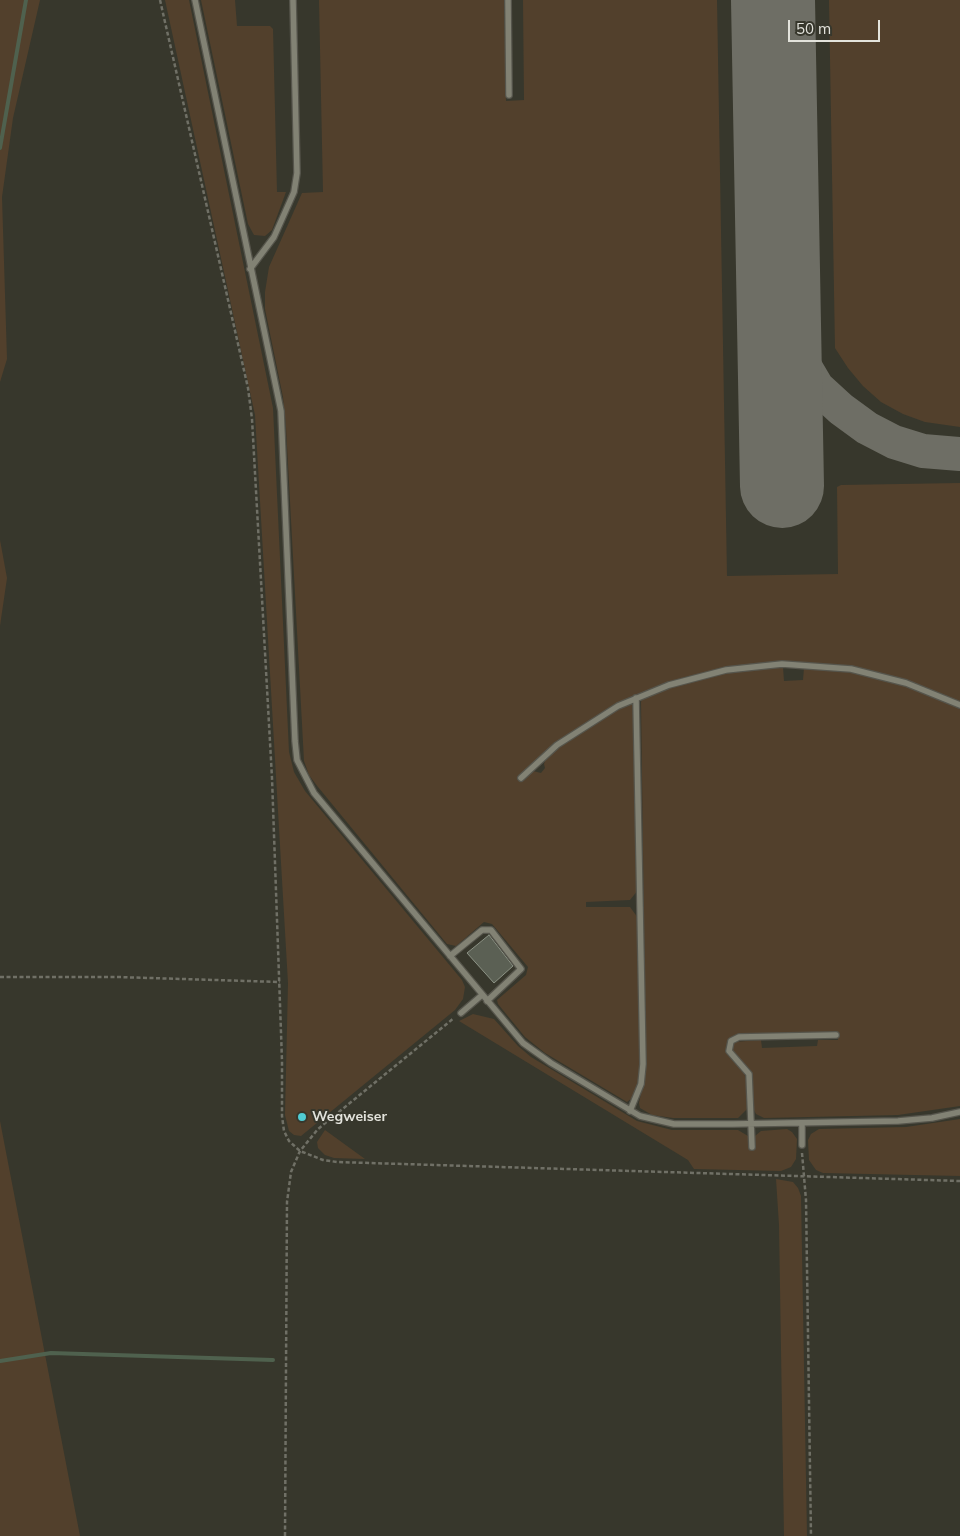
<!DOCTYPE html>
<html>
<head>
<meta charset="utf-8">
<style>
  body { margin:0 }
  #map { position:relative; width:960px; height:1536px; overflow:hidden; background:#37372c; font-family:Mulish,sans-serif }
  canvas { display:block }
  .scale { position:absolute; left:788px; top:20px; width:92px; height:22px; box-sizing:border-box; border:2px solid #e3e3dc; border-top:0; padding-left:6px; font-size:15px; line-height:18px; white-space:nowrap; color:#e3e3dc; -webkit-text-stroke:4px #37372c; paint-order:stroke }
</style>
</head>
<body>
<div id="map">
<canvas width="960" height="1536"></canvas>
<div class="scale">50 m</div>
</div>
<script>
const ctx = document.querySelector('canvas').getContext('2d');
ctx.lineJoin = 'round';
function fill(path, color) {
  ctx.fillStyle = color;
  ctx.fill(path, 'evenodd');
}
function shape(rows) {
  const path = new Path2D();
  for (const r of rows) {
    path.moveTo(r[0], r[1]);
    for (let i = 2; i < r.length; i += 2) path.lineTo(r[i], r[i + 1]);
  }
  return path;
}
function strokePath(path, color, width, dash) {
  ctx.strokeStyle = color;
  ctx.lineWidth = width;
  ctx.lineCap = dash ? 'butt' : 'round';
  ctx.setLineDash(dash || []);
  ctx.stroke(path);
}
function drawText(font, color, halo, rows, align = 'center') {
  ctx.font = font + ' Mulish,sans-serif';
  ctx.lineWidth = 4;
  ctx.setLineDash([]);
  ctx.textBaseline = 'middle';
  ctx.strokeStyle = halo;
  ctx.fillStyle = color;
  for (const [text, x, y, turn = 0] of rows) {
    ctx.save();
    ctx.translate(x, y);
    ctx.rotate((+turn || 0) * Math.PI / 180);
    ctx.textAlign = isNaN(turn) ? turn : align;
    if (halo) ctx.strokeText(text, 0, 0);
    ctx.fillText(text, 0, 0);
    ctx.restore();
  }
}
fill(shape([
  [0,0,40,0,13,118,2,197,7,359,0,382],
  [165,0,189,0,273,408,289,752,294,772,305,791,462,980,465,987,463,999,455,1010,301,1136,294,1135,289,1131,285,1115,288,983,255,415],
  [201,0,235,0,237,26,270,26,273,29,277,192,286,192,272,230,265,236,254,235,248,224],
  [319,0,504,0,506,101,524,100,523,0,717,0,727,576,838,574,837,487,841,485,960,483,960,703,915,684,846,667,793,663,741,666,685,677,623,701,561,740,518,777,521,781,533,771,541,773,545,768,544,764,546,758,565,743,608,715,631,703,633,704,638,890,630,900,586,902,586,907,630,907,638,918,641,1056,639,1083,632,1098,627,1102,545,1053,525,1037,498,1004,497,1000,526,975,528,967,492,924,484,922,456,946,447,944,318,787,309,775,304,761,286,427,283,397,265,309,265,292,269,267,302,193,323,192],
  [829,0,960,0,960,427,925,422,903,414,881,402,863,386,848,368,835,348],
  [0,540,7,578,0,626],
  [783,667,784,681,803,680,804,668,845,671,905,685,960,708,960,1106,898,1115,764,1118,756,1114,753,1108,751,1071,732,1051,733,1042,761,1040,762,1048,817,1046,818,1040,838,1040,838,1032,739,1034,730,1038,726,1046,727,1054,743,1071,746,1078,747,1109,738,1118,673,1118,652,1115,640,1108,639,1103,646,1070,641,702,642,699,674,686,722,673],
  [473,1014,494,1019,518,1046,531,1057,637,1121,672,1130,738,1130,748,1136,750,1149,754,1148,755,1136,761,1131,787,1129,792,1132,797,1139,796,1159,791,1167,781,1171,694,1169,688,1160,459,1021],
  [960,1119,960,1176,823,1173,816,1170,809,1160,808,1140,811,1134,819,1129,906,1127],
  [0,1121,80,1536,0,1536],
  [325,1130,365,1159,334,1158,325,1155,318,1148,317,1142],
  [776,1179,793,1182,798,1188,801,1196,807,1536,784,1536,779,1225]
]), '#52402c');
strokePath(shape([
  [0,148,26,0],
  [0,1361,51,1353,273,1360]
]), '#4f614e', 4);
strokePath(shape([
  [779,301,794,348,817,387,841,409,867,428,894,442,923,451,960,454]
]), '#6e6e65', 34);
strokePath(shape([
  [773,0,782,486]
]), '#6e6e65', 84);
const building = shape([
  [489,935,513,966,494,983,467,953,489,935]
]);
fill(building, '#5b6054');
strokePath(building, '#8c9285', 1);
const lane = shape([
  [195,0,281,411,295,741,297,760,314,793,523,1043,551,1063,640,1116,674,1124,733,1124,898,1121,932,1118,960,1112],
  [508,0,509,95],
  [250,269,274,237,294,192,297,173,293,0],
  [521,778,557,745,618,706,669,685,726,670,782,664,851,669,906,683,960,705],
  [450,956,482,930,491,930,521,969,487,1001],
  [461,1013,482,995],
  [630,1111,641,1084,643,1064,636,698],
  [802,1123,802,1145],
  [752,1147,749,1074,729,1051,731,1041,739,1037,836,1035]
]);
strokePath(lane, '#56554c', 8);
strokePath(shape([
  [160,0,248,388,252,419,272,778,282,1061,282,1116,284,1131,289,1141,300,1151,323,1160,337,1162,960,1181],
  [0,977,117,977,280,982],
  [802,1153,806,1200,811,1536],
  [285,1536,287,1202,291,1172,300,1151,318,1129,454,1018]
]), '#707066', 2.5, [4, 2.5]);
strokePath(lane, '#828274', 5.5);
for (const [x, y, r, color] of [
  [302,1117,5,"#51ccd3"]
]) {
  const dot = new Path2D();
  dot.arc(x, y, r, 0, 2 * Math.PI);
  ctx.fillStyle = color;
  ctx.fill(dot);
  strokePath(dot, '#37372c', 2);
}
drawText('bold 14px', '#e3e3dc', '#37372c', [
  ["Wegweiser",312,1117]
], 'left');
</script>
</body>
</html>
